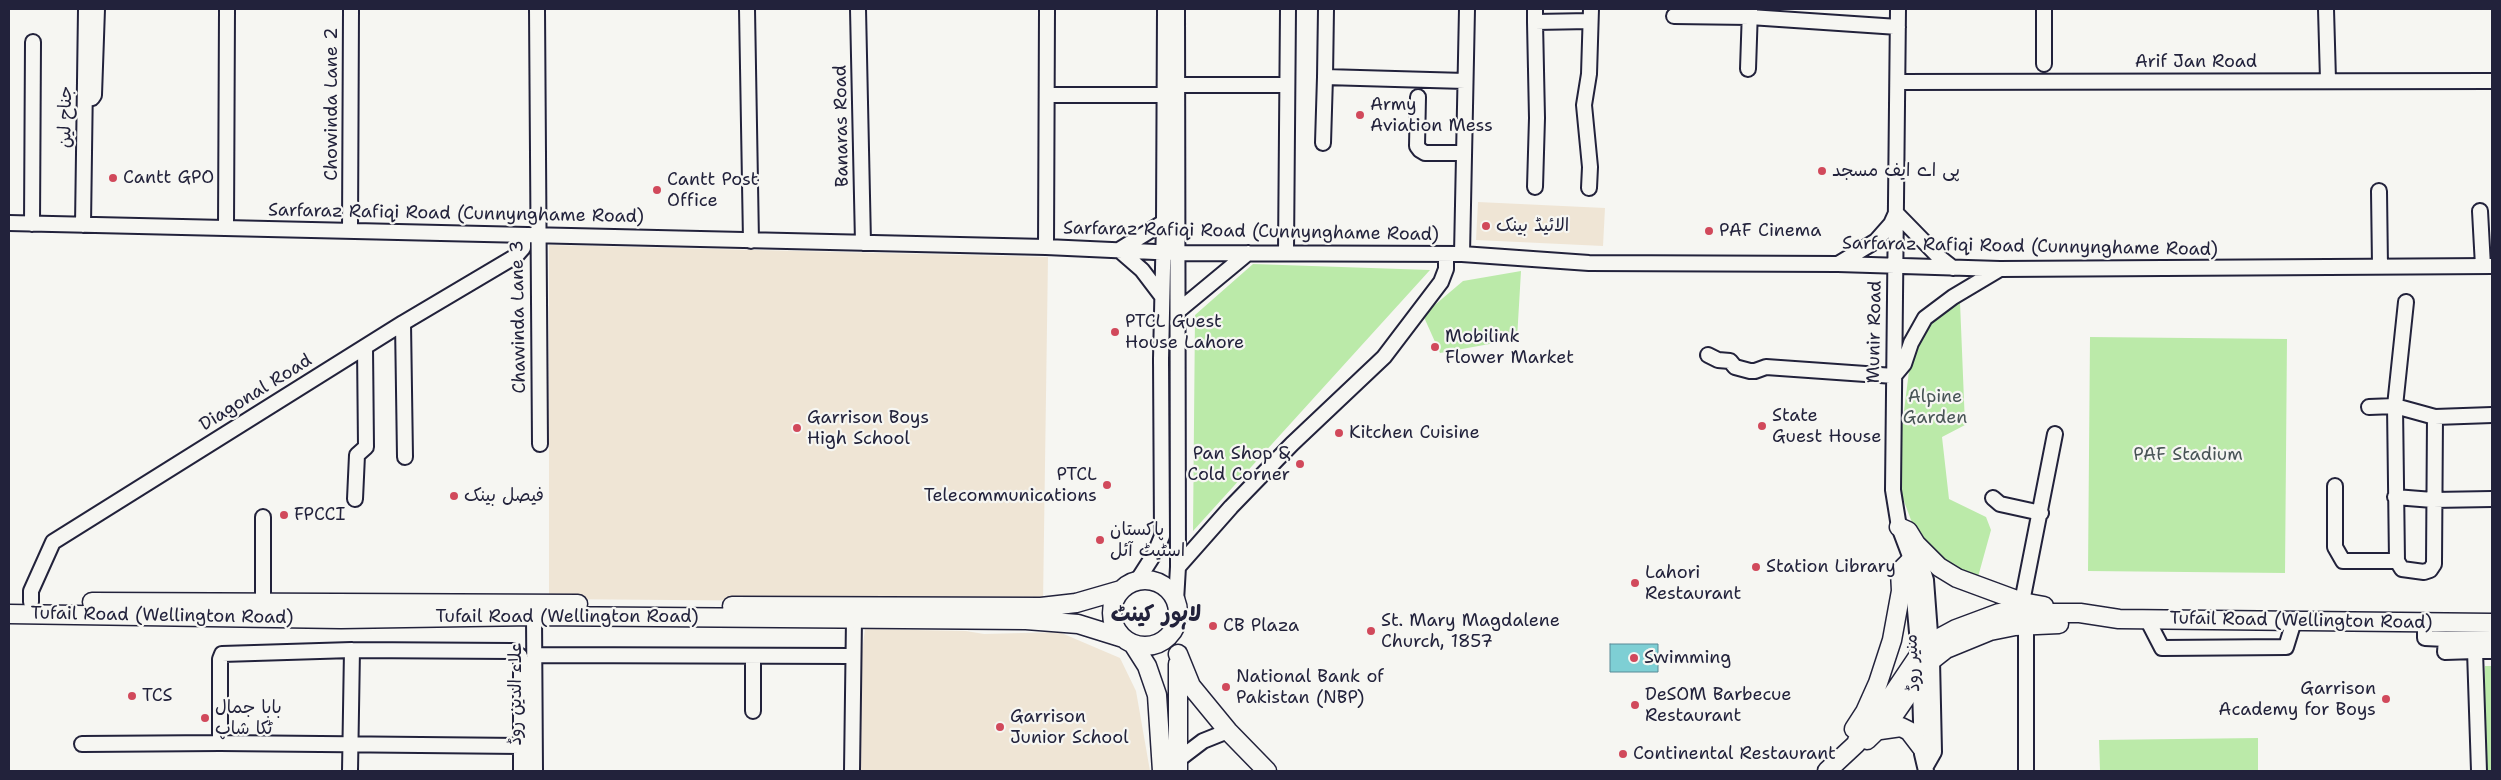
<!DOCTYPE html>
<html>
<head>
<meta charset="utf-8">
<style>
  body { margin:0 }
  #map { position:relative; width:2501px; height:780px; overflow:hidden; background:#f6f6f2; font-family:"Shantell Sans",sans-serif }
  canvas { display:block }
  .frame { position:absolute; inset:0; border:10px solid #22223b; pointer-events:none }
</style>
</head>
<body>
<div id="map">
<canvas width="2501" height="780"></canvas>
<div class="frame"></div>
</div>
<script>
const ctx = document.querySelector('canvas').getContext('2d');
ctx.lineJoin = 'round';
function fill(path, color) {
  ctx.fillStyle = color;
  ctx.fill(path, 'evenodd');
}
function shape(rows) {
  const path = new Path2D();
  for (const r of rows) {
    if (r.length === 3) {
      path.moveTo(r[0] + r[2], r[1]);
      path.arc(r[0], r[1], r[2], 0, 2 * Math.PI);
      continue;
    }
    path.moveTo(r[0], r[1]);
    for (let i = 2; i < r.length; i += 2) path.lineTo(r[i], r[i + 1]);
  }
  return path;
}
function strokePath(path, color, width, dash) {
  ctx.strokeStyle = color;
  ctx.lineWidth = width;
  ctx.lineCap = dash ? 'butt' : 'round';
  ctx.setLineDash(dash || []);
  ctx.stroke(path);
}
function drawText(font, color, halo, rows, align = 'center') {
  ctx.font = font + ' "Shantell Sans","Playpen Sans Arabic",sans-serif';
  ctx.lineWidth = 4.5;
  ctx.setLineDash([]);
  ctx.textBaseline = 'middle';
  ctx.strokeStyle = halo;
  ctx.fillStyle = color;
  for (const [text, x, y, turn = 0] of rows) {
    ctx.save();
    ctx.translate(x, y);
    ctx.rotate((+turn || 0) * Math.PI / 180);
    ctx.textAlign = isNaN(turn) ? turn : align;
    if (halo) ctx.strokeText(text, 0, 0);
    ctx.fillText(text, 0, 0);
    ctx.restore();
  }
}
fill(shape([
  [1478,202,1605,208,1603,246,1476,240],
  [549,245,1048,257,1043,603,549,599],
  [865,629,966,631,984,634,1059,632,1120,658,1136,691,1150,771,858,771,856,671,861,660]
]), '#efe5d5');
fill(shape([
  [1253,264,1430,270,1193,531,1195,315],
  [1521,271,1517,339,1440,353,1423,315,1463,281],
  [1960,302,1965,425,1942,437,1949,499,1986,517,1991,530,1978,577,1947,562,1928,546,1914,528,1902,496,1900,443,1909,371,1917,342,1933,319],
  [2090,337,2287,339,2285,573,2088,571],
  [2485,666,2492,666,2492,771,2485,771],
  [2258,738,2258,771,2100,771,2099,740]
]), '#bbeaa9');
const water = shape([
  [1610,644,1658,644,1658,672,1610,672,1610,644]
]);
fill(water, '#7ecfd4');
strokePath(water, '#598a97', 1);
const minor = shape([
  [537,9,540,444],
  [747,9,751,241],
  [858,9,863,243],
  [1326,9,1325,77,1465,81],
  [1898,9,1893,490,1899,527,1913,564,1912,576,1919,655,1922,754,1926,771],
  [2326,9,2328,80],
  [1674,16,1750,17,1898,27],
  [1535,22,1535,9],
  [2044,64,2044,9],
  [1748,69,1750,9],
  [1899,82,2492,81],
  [1177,85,1287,85],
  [1047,95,1163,95],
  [1418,97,1417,146,1420,150,1425,153,1464,153],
  [86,99,92,98,94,95,97,9],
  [1323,143,1325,77],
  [1535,187,1537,118,1535,22,1590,21],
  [1589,188,1590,167,1584,105,1589,74,1591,9],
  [2379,191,2380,266],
  [2480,211,2483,266],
  [9,223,1046,247,1177,253,1462,254,1589,263,1838,264,2000,269,2492,266],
  [32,224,33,42],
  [83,225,86,9],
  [226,227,227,9],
  [350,230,351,9],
  [1046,247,1047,9],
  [1286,252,1288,9],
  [1462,254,1467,9],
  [1838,264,1876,241,1891,224,1896,213,1939,257,1953,268],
  [1161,295,1142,270,1119,250,1164,222],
  [1178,311,1248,253],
  [403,323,405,457],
  [1708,355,1718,360,1730,361,1735,367,1750,371,1755,371,1766,367,1894,376,1904,364,1911,343,1925,318,1953,297,2000,269],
  [2369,407,2395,406,2435,417,2492,415],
  [2335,486,2335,547,2343,561,2397,561,2402,569,2424,572,2430,570,2434,564,2435,417],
  [2395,497,2433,500,2492,499],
  [1993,498,2000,504,2041,513],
  [355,499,357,455,366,447,365,347],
  [2397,561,2395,406,2406,302],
  [1913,564,1922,567,1926,580,1932,660,1934,752,1926,766],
  [1178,567,1231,507,1292,444,1384,357,1441,282,1446,269,1446,254],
  [1137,581,1155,553,1162,536,1161,359,1164,222,1165,9],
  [1176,601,1178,567,1177,9],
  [31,602,31,591,53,542,403,323,516,256,523,248,523,236],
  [2022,602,2055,434],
  [263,603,263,517],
  [534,616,535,771],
  [2147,619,2162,648,2286,647,2294,621],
  [2425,623,2425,638,2446,639,2445,652,2475,651,2479,771],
  [2026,626,2026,771],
  [2446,639,2492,639],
  [2475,651,2492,651],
  [534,655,852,656],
  [753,711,753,656],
  [220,743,220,659,222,654,352,650,512,651,520,656,521,663,521,771],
  [82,744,220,743,521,746],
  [1178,760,1203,741,1228,731],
  [350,771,352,650],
  [852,771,854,619]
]);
const major = shape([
  [1899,527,1908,531,1916,544,1939,567,1957,578,2022,602,2044,606],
  [1145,613,33],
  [92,602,578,604],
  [732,606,1041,607,1076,603,1121,590],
  [9,614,341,619,534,616,1026,620,1078,624,1123,638],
  [1133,644,1147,666,1157,695,1162,771],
  [1178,654,1191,686,1228,731,1267,771],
  [1854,729,1865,712,1878,683,1892,640,1901,591,1900,571,1911,560],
  [1880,730,1901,727,1909,731,1922,748],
  [1867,740,1896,712,1932,660,1946,649,1990,631,2015,626,2059,624],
  [1178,771,1178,664],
  [1827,771,1856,744,1859,736,1888,701,1919,655,1930,643,1956,629,1999,613,2080,613,2119,619,2492,623]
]);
strokePath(minor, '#22223b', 18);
strokePath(major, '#22223b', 21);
strokePath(minor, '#f6f6f2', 14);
strokePath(major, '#f6f6f2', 18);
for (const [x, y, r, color] of [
  [1360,115,5,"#d1495b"],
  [1822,171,5,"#d1495b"],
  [113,178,5,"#d1495b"],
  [657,190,5,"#d1495b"],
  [1486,226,5,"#d1495b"],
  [1709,231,5,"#d1495b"],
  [1115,332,5,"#d1495b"],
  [1435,347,5,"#d1495b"],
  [1762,426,5,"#d1495b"],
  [797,428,5,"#d1495b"],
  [1339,433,5,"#d1495b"],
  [1300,464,5,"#d1495b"],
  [1107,485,5,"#d1495b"],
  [454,496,5,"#d1495b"],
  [284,515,5,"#d1495b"],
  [1100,540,5,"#d1495b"],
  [1756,567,5,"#d1495b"],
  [1635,583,5,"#d1495b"],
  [1213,626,5,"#d1495b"],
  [1371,631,5,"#d1495b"],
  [1634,658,5,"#d1495b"],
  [1226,687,5,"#d1495b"],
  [132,696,5,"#d1495b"],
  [2386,699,5,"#d1495b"],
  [1635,705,5,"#d1495b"],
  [205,718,5,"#d1495b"],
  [1000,727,5,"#d1495b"],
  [1623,754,5,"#d1495b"]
]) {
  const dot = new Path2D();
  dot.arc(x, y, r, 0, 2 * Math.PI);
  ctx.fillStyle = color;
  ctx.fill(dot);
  strokePath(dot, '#f6f6f2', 2);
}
drawText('18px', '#22223b', '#f6f6f2', [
  ["Arif Jan Road",2196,62],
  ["Chowinda Lane 2",332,104,-90],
  ["جناح لین",66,117,-89],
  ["Banaras Road",842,126,-91],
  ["Sarfaraz Rafiqi Road (Cunnynghame Road)",456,214,1],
  ["Sarfaraz Rafiqi Road (Cunnynghame Road)",1251,232,1],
  ["Sarfaraz Rafiqi Road (Cunnynghame Road)",2030,247,1],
  ["Chawinda Lane 3",519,317,-91],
  ["Munir Road",1875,332,-89],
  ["Diagonal Road",256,393,-32],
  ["Tufail Road (Wellington Road)",162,616,1],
  ["Tufail Road (Wellington Road)",567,617],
  ["Tufail Road (Wellington Road)",2301,621,1],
  ["منیر روڈ",1913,663,-93],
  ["علاء الدین روڈ",516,694,-90]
]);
drawText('18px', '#22223b', '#f6f6f2', [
  ["Army",1370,105],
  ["Aviation Mess",1370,126],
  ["پی اے ایف مسجد",1832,171],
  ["Cantt GPO",123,178],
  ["Cantt Post",667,180],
  ["Office",667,201],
  ["الائیڈ بینک",1496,226],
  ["PAF Cinema",1719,231],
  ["PTCL Guest",1125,322],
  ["House Lahore",1125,343],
  ["Mobilink",1445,337],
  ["Flower Market",1445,358],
  ["State",1772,416],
  ["Guest House",1772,437],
  ["Garrison Boys",807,418],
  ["High School",807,439],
  ["Kitchen Cuisine",1349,433],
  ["Pan Shop &",1290,454,"right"],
  ["Cold Corner",1290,475,"right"],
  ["PTCL",1097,475,"right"],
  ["Telecommunications",1097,496,"right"],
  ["فیصل بینک",464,496],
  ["FPCCI",294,515],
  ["پاکستان",1110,530],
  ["اسٹیٹ آئل",1110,551],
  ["Station Library",1766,567],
  ["Lahori",1645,573],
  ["Restaurant",1645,594],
  ["St. Mary Magdalene",1381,621],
  ["Church, 1857",1381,642],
  ["CB Plaza",1223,626],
  ["Swimming",1644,658],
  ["National Bank of",1236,677],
  ["Pakistan (NBP)",1236,698],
  ["Garrison",2376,689,"right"],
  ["Academy for Boys",2376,710,"right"],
  ["DeSOM Barbecue",1645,695],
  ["Restaurant",1645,716],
  ["TCS",142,696],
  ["بابا جمال",215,708],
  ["ٹکا شاپ",215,729],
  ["Garrison",1010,717],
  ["Junior School",1010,738],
  ["Continental Restaurant",1633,754]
], 'left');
drawText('18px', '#485456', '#f6f6f2', [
  ["Alpine",1935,397],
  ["Garden",1935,418],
  ["PAF Stadium",2188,455]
]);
drawText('bold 22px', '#22223b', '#f6f6f2', [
  ["لاہور کینٹ",1156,615]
]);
</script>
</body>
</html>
